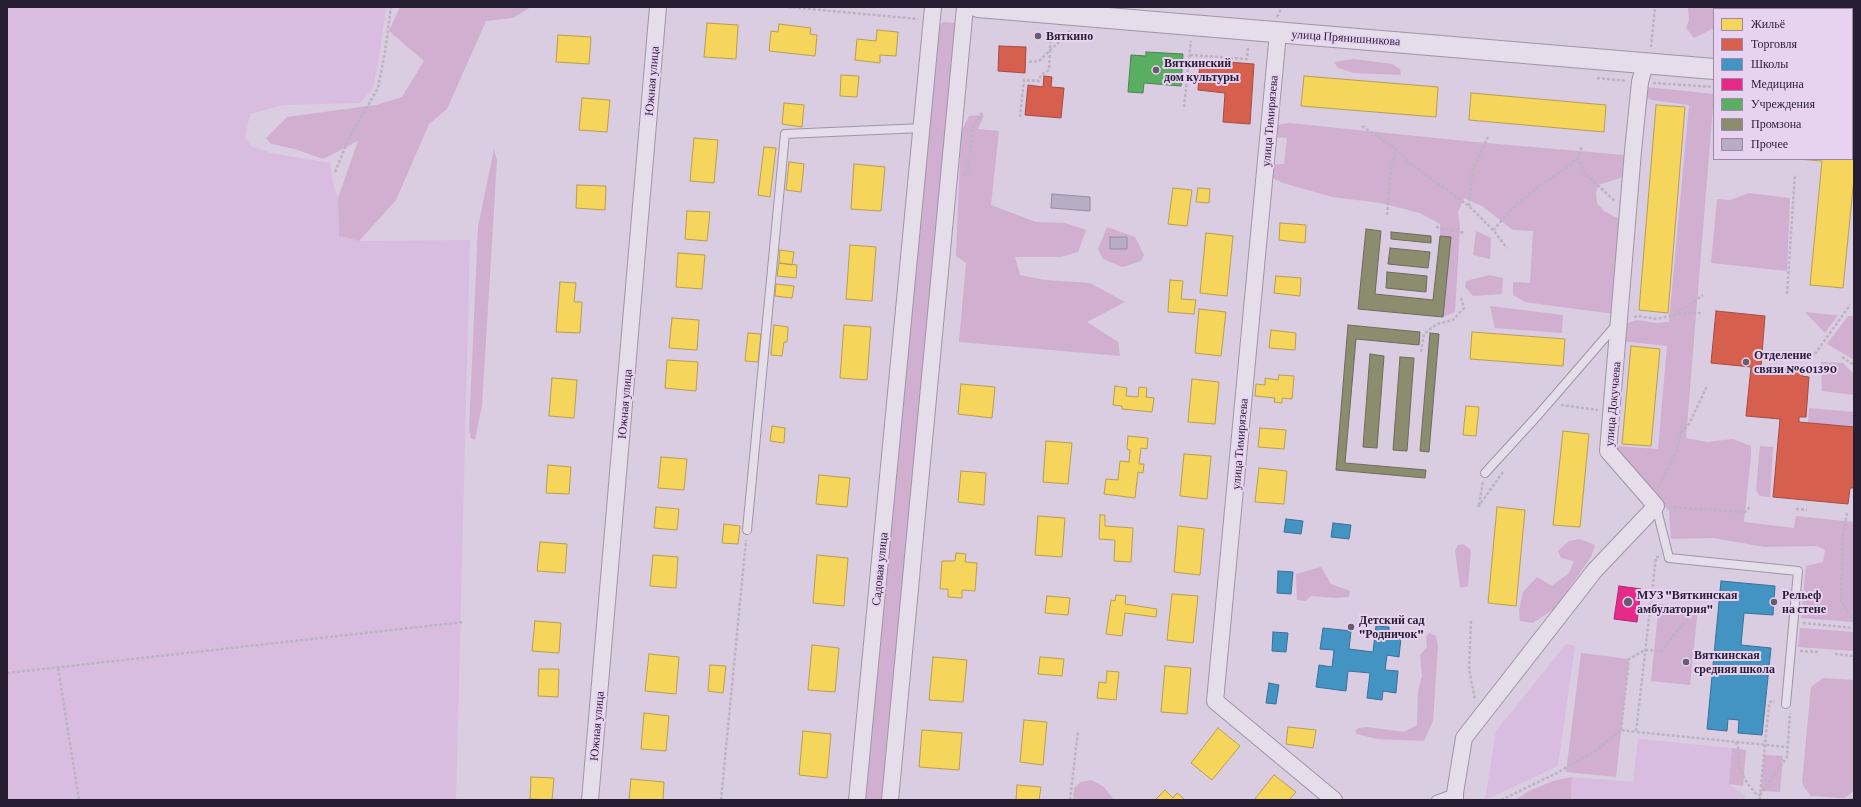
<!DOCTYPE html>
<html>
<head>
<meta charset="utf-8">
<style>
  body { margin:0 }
  #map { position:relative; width:1861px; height:807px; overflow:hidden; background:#dacce1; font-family:"Crimson Pro",serif }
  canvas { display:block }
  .frame { position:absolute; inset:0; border:8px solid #281e34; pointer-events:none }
  .legend { position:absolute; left:1713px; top:8px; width:140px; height:152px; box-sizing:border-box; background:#e7d2f2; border:1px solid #9b8aa6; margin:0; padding:5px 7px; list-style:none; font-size:12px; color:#281e34 }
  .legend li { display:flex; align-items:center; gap:8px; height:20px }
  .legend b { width:20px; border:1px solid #9b8aa6 }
</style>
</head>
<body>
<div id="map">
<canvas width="1861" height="807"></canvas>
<div class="frame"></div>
<ul class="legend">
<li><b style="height:11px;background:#f6d55c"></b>Жильё</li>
<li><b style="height:11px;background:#d6604d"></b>Торговля</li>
<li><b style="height:11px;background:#4393c3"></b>Школы</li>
<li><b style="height:11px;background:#e7298a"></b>Медицина</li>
<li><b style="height:11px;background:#5aae61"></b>Учреждения</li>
<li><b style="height:11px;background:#8c8c6e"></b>Промзона</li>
<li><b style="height:11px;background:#b8adc5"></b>Прочее</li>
</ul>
</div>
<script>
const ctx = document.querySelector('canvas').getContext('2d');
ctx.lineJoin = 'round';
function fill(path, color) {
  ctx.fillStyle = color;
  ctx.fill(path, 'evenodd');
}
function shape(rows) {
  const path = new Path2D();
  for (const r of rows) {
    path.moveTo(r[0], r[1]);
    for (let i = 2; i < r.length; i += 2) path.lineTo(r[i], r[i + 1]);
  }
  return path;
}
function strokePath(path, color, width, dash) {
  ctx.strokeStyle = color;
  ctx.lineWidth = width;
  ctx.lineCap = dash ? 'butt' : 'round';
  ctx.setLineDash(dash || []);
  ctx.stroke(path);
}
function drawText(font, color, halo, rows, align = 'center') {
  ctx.font = font + ' "Crimson Pro",serif';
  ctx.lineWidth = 4;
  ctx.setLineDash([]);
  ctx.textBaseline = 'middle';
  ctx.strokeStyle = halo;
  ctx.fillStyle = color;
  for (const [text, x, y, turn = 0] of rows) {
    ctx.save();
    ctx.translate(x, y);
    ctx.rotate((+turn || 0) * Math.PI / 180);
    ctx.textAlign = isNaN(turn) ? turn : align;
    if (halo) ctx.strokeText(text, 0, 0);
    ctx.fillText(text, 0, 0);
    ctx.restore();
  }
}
fill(shape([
  [7,7,386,7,380,51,373,88,360,103,283,105,250,114,245,137,251,146,271,153,330,163,333,184,338,198,339,236,359,241,470,240,456,800,7,800],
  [1566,644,1575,646,1558,766,1485,800,1496,731],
  [1638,739,1732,748,1729,784,1745,796,1744,800,1571,800,1572,777,1633,782]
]), '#d8bde0');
fill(shape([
  [400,7,531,7,513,18,486,21,447,109,429,124,396,200,359,241,339,236,338,198,358,141,323,159,295,149,271,144,266,138,287,117,376,105,402,97,424,61,389,31],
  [1717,7,1717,9,1714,9,1714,28,1694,38,1686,28,1689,20,1688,8],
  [944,22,956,23,894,721,888,726,885,755,889,760,886,800,863,800,938,26],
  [1354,59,1392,64,1400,69,1401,75,1354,73,1338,68,1334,62],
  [1646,87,1714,94,1686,438,1707,442,1733,439,1751,446,1751,456,1744,522,1794,528,1796,516,1854,522,1854,622,1801,618,1806,566,1823,562,1825,550,1817,546,1765,547,1713,538,1671,539,1669,511,1614,446,1658,449,1667,346,1622,341,1625,324,1637,320,1657,323,1669,322,1689,105,1652,100,1645,97],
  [984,115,978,129,999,131,991,205,1036,222,1065,223,1086,230,1078,252,1061,257,1015,257,1020,275,1045,280,1090,283,1125,302,1087,322,1118,342,1120,356,959,342,966,263,956,256,961,133,969,116],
  [1289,123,1475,142,1624,155,1628,161,1626,176,1598,185,1596,194,1597,203,1604,211,1621,220,1614,314,1525,302,1513,295,1513,282,1530,283,1533,231,1513,230,1482,206,1464,198,1458,212,1460,227,1455,312,1443,317,1450,237,1440,236,1440,224,1420,213,1381,203,1332,197,1283,183,1273,178,1273,164,1284,164,1287,138,1275,137,1277,125],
  [494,149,497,160,482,405,475,440,471,438,469,430,478,227],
  [1749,193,1790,198,1787,271,1711,263,1717,199,1730,200],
  [1107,227,1135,237,1144,255,1141,261,1122,267,1103,259,1098,249],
  [1110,237,1127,237,1127,249,1110,249],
  [1476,231,1491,238,1490,259,1473,255],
  [1489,275,1503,278,1502,294,1473,296,1465,287,1466,281],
  [1490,306,1563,315,1562,333,1495,328],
  [1805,312,1823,314,1838,315,1825,333],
  [1848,316,1854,316,1854,360,1827,344],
  [1821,362,1843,363,1854,374,1854,395,1822,391],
  [1809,408,1854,412,1854,427,1808,423],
  [1760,446,1773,447,1770,497,1760,496,1756,490],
  [1580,539,1595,545,1591,557,1555,608,1533,623,1520,621,1519,610,1523,592,1537,577,1552,586,1569,573,1574,561,1561,558,1558,551,1569,541],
  [1463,544,1471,550,1468,586,1460,588,1455,550,1458,545],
  [1321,567,1331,584,1350,591,1349,597,1337,598,1311,596,1305,601,1297,600,1296,574],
  [1659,604,1698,608,1690,685,1651,681],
  [1800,628,1854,632,1854,651,1798,647],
  [1429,633,1436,636,1438,646,1433,721,1424,741,1377,739,1357,734,1355,731,1359,728,1367,727,1404,732,1417,725,1418,691,1422,676,1420,655,1427,647,1426,637],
  [1581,653,1629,659,1616,777,1566,772],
  [1823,678,1854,680,1854,791,1844,798,1811,796,1804,787,1802,782,1811,687],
  [1732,748,1746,750,1743,786,1729,784],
  [1764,755,1783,756,1780,792,1761,791],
  [1572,777,1571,800,1515,800,1529,791,1553,781],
  [1091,780,1104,787,1114,800,1073,800,1074,788,1081,782]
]), '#d0afd1');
const homes = shape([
  [707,23,738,25,736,59,704,57,707,23],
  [779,24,811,28,810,34,817,35,815,56,769,51,771,31,778,32,779,24],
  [877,30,898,32,896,56,880,55,880,63,855,60,857,39,876,41,877,30],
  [558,35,591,37,589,64,556,62,558,35],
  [841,75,859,76,857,97,840,96,841,75],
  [1304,76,1438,87,1436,117,1301,106,1304,76],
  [1471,93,1606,105,1604,132,1469,120,1471,93],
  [582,98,610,100,607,132,579,130,582,98],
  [784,103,804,105,802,127,782,124,784,103],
  [1656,105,1685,107,1668,313,1639,310,1656,105],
  [1852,126,1854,127,1854,178,1843,288,1810,285,1822,161,1797,159,1852,159,1852,126],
  [694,138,718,140,714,183,690,181,694,138],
  [764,147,776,148,770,197,758,195,764,147],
  [789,162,804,164,801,192,786,190,789,162],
  [854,164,885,167,881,211,851,209,854,164],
  [577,185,606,186,605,210,576,208,577,185],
  [1173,188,1192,190,1187,226,1168,224,1173,188],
  [1198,188,1210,189,1209,203,1196,202,1198,188],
  [687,211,710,212,707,241,685,239,687,211],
  [1280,223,1306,225,1305,243,1279,240,1280,223],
  [1206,233,1233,236,1227,296,1200,293,1206,233],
  [850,245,876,247,872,301,846,299,850,245],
  [780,250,794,252,792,265,779,263,780,250],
  [678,253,705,255,702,289,676,287,678,253],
  [779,263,797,265,796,278,777,276,779,263],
  [1276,276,1301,278,1300,296,1274,293,1276,276],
  [1170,280,1183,281,1181,299,1196,300,1194,314,1168,312,1170,280],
  [560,282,576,283,574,302,582,302,580,333,556,332,560,282],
  [776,284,794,286,792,298,775,296,776,284],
  [1199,309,1226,312,1221,356,1195,353,1199,309],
  [672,318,699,320,697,350,669,348,672,318],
  [774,325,788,327,787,342,784,342,782,356,771,355,774,325],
  [844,325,871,327,867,380,840,378,844,325],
  [1271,330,1296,333,1295,350,1269,348,1271,330],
  [1472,332,1565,339,1563,366,1470,359,1472,332],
  [748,333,761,334,758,362,745,361,748,333],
  [1631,346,1660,349,1651,446,1622,444,1631,346],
  [667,360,698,362,696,391,665,388,667,360],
  [1279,375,1294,376,1292,399,1282,398,1282,403,1274,402,1275,398,1255,396,1256,384,1265,385,1265,378,1278,380,1279,375],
  [552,378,577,380,574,418,549,416,552,378],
  [1192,379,1219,382,1215,424,1188,422,1192,379],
  [961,384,995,387,992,418,958,414,961,384],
  [1115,386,1127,388,1126,396,1138,397,1139,387,1147,388,1146,397,1154,398,1152,412,1122,409,1122,406,1113,405,1115,386],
  [1466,406,1479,407,1476,436,1463,435,1466,406],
  [772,426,785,428,784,443,770,441,772,426],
  [1260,428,1286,430,1284,449,1258,447,1260,428],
  [1563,431,1589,434,1580,527,1553,525,1563,431],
  [1128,436,1148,438,1147,449,1141,448,1139,464,1144,464,1143,473,1138,472,1135,498,1104,494,1106,479,1118,480,1120,461,1129,462,1130,450,1127,449,1128,436],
  [1046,441,1072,443,1068,484,1043,482,1046,441],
  [1184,454,1211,456,1207,499,1180,496,1184,454],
  [661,457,687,459,684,490,658,488,661,457],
  [548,465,571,467,569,494,546,493,548,465],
  [1259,468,1287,471,1284,504,1255,502,1259,468],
  [961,471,986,473,984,505,958,502,961,471],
  [819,475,850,478,847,507,816,504,819,475],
  [656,507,679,509,677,530,654,528,656,507],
  [1497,507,1525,510,1516,606,1488,603,1497,507],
  [1100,515,1105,515,1105,526,1133,528,1131,562,1114,561,1115,540,1099,539,1100,515],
  [1038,516,1065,518,1062,557,1035,555,1038,516],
  [724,524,740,526,738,544,722,543,724,524],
  [1178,526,1204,529,1200,575,1174,572,1178,526],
  [540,542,567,544,565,573,537,571,540,542],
  [956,553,966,554,965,562,977,563,975,591,962,590,962,598,948,597,948,589,940,589,942,561,955,561,956,553],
  [653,555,678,557,676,588,650,586,653,555],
  [817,555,848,558,844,606,813,603,817,555],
  [1172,594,1198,596,1193,643,1167,640,1172,594],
  [1116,595,1126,596,1125,604,1157,609,1156,617,1125,613,1122,636,1106,634,1111,600,1115,601,1116,595],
  [1047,596,1070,598,1068,615,1045,613,1047,596],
  [535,621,561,623,559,653,532,651,535,621],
  [812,645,839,648,835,692,808,690,812,645],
  [649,654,679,657,676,694,645,691,649,654],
  [933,657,967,660,963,702,929,700,933,657],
  [1040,657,1064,659,1062,676,1038,674,1040,657],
  [710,665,726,666,723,693,708,691,710,665],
  [1165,666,1191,668,1187,714,1161,712,1165,666],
  [539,669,559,669,558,697,538,696,539,669],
  [1107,671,1119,672,1116,700,1097,698,1099,682,1106,683,1107,671],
  [644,713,669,716,666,751,641,749,644,713],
  [1024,720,1047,722,1043,765,1020,762,1024,720],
  [1288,727,1316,730,1313,748,1286,744,1288,727],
  [1218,728,1240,746,1212,780,1191,763,1218,728],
  [922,730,962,733,959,770,919,767,922,730],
  [803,731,831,734,827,778,799,775,803,731],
  [1274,775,1296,792,1289,800,1254,800,1274,775],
  [531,777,554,778,552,800,530,799,531,777],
  [631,779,664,782,663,800,629,800,631,779],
  [1017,785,1041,787,1039,800,1016,800,1017,785],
  [1165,790,1173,798,1177,793,1185,800,1155,800,1165,790]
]);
fill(homes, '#f6d55c');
strokePath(homes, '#b89e50', 1);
const shops = shape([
  [999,46,1026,47,1025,73,998,71,999,46],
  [1200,60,1254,64,1250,124,1223,122,1225,93,1198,90,1200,60],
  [1044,76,1052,77,1051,87,1064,88,1061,118,1025,115,1028,85,1043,87,1044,76],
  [1716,311,1765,316,1761,366,1803,370,1802,376,1809,377,1806,417,1799,417,1799,422,1854,427,1854,488,1850,488,1848,504,1773,497,1780,419,1746,416,1751,367,1711,363,1716,311]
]);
fill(shops, '#d6604d');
strokePath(shops, '#a24c46', 1);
const schools = shape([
  [1286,519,1303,521,1301,534,1284,532,1286,519],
  [1333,523,1351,525,1349,539,1331,537,1333,523],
  [1278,571,1293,572,1291,594,1277,593,1278,571],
  [1721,581,1775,586,1773,615,1744,613,1741,645,1771,648,1762,735,1738,733,1739,720,1728,719,1727,731,1707,729,1721,581],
  [1376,626,1389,627,1389,635,1401,637,1399,657,1387,655,1385,670,1398,671,1396,693,1383,691,1382,700,1367,698,1370,673,1348,671,1346,691,1316,687,1319,665,1332,667,1334,650,1320,649,1323,628,1351,631,1349,649,1373,652,1376,626],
  [1273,632,1288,633,1286,652,1272,651,1273,632],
  [1269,683,1279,685,1276,704,1266,703,1269,683]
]);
fill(schools, '#4393c3');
strokePath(schools, '#3b7098', 1);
const health = shape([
  [1619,586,1641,589,1637,622,1614,619,1619,586]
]);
fill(health, '#e7298a');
strokePath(health, '#ae2670', 1);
const public = shape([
  [1146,52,1183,54,1181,86,1144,83,1143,93,1128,92,1131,55,1146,56,1146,52]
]);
fill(public, '#5aae61');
strokePath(public, '#4b8354', 1);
const industry = shape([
  [1366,229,1381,231,1375,294,1433,300,1440,236,1451,237,1443,317,1358,309,1366,229],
  [1391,232,1431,236,1431,243,1391,239,1391,232],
  [1390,248,1430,252,1428,268,1388,264,1390,248],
  [1387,272,1427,276,1426,292,1386,288,1387,272],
  [1348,325,1420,332,1419,345,1356,339,1345,463,1426,470,1425,478,1336,470,1348,325],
  [1430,333,1439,334,1429,452,1420,451,1430,333],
  [1370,354,1384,356,1377,448,1363,447,1370,354],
  [1400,357,1414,358,1407,451,1393,450,1400,357]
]);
fill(industry, '#8c8c6e');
strokePath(industry, '#6e6b5d', 1);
const building = shape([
  [1052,194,1090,197,1090,211,1051,208,1052,194],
  [1110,237,1127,237,1127,249,1110,249,1110,237]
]);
fill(building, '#b8adc5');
strokePath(building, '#968ca1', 1);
const service = shape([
  [1485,473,1539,414,1616,325],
  [1656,506,1669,558,1798,571,1786,704],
  [747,530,785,134,923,128],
  [1436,800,1455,793]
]);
const minor = shape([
  [1278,33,1215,701,1334,800],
  [590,800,658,7],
  [857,800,933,7],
  [890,800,965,7],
  [1455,800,1455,793,1464,738,1595,570,1656,506,1608,451,1633,151,1640,82,1645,64]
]);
const tertiary = shape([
  [978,7,1714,69],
  [1852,80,1854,80]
]);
strokePath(service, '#9f95a6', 10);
strokePath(minor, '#9f95a6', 18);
strokePath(tertiary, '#9f95a6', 22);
strokePath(shape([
  [788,7,918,19],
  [1844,7,1845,9],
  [1277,17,1282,7],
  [1852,28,1854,34],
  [1651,47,1655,7],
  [1190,55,1247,59,1248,46],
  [1029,62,1039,61,1070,31],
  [1597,78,1626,81],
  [1653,83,1714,87],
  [1184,107,1191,41],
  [1020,117,1024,80,1039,81,1041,75,1049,70,1051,29],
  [1362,126,1396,149,1411,164,1469,206,1493,230,1507,248],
  [1578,157,1584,173,1615,201],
  [335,172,350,136,378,88,385,52,391,7],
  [963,175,968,171,973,127,982,113],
  [1469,206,1473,169,1488,137],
  [1387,215,1390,176,1396,149],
  [1436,227,1465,233],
  [1493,230,1519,202,1538,187,1568,167,1578,157,1582,146],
  [1787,294,1795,174],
  [1677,313,1703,295],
  [1634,317,1637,316,1657,319,1677,314,1701,313],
  [1421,352,1424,334,1437,324,1453,320,1464,308,1461,298],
  [1815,354,1850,305],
  [1842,357,1854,365],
  [1561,405,1598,410],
  [1658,488,1676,452,1682,431,1689,424,1707,386],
  [1479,505,1483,482],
  [1478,507,1503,472],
  [1669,507,1745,512,1751,506],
  [1796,509,1807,510],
  [1847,513,1843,535,1841,600,1854,623],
  [1659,557,1656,557,1636,732,1787,747],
  [1471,621,1469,669,1475,700],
  [1803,623,1854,628],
  [1800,651,1818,652],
  [1835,654,1854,656],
  [58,668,79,800],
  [7,673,464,622],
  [1621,730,1629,659,1645,650,1661,651,1693,612,1707,608],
  [1736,742,1739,750,1739,767,1747,783,1757,795,1760,795,1769,704,1770,702,1775,701],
  [721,800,746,540],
  [1070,800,1078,731],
  [1501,800,1557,773,1596,750,1621,730,1636,732],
  [1760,800,1760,795,1787,757,1790,713],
  [1850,800,1854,798]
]), '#bcb4c2', 2.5, [3, 2]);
strokePath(service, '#e6ddea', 8);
strokePath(minor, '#e6ddea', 16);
strokePath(tertiary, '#e6ddea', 20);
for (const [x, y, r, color] of [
  [1038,36,4,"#665b71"],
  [1156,70,4,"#665b71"],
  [1746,362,4,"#665b71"],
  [1628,602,5,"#665b71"],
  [1774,602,4,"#665b71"],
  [1351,627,4,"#665b71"],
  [1686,662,4,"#665b71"]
]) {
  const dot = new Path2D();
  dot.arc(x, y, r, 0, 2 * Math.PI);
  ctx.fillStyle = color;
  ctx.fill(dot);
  strokePath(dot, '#e7d2f2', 1.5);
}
drawText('bold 12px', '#281e34', '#e7d2f2', [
  ["Вяткино",1046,36],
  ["Вяткинский",1164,63],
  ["дом культуры",1164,77],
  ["Отделение",1754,355],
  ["связи №601390",1754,369],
  ["МУЗ \"Вяткинская",1637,595],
  ["амбулатория\"",1637,609],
  ["Рельеф",1782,595],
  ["на стене",1782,609],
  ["Детский сад",1359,620],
  ["\"Родничок\"",1359,634],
  ["Вяткинская",1694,655],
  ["средняя школа",1694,669]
], 'left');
drawText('12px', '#281e34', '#e7d2f2', [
  ["улица Прянишникова",1346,38,4],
  ["Южная улица",652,81,-85],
  ["улица Тимирязева",1270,121,-85],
  ["Южная улица",625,404,-85],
  ["улица Докучаева",1613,404,-85],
  ["улица Тимирязева",1240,444,-85],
  ["Садовая улица",880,569,-84],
  ["Южная улица",597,726,-85]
]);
</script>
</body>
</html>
